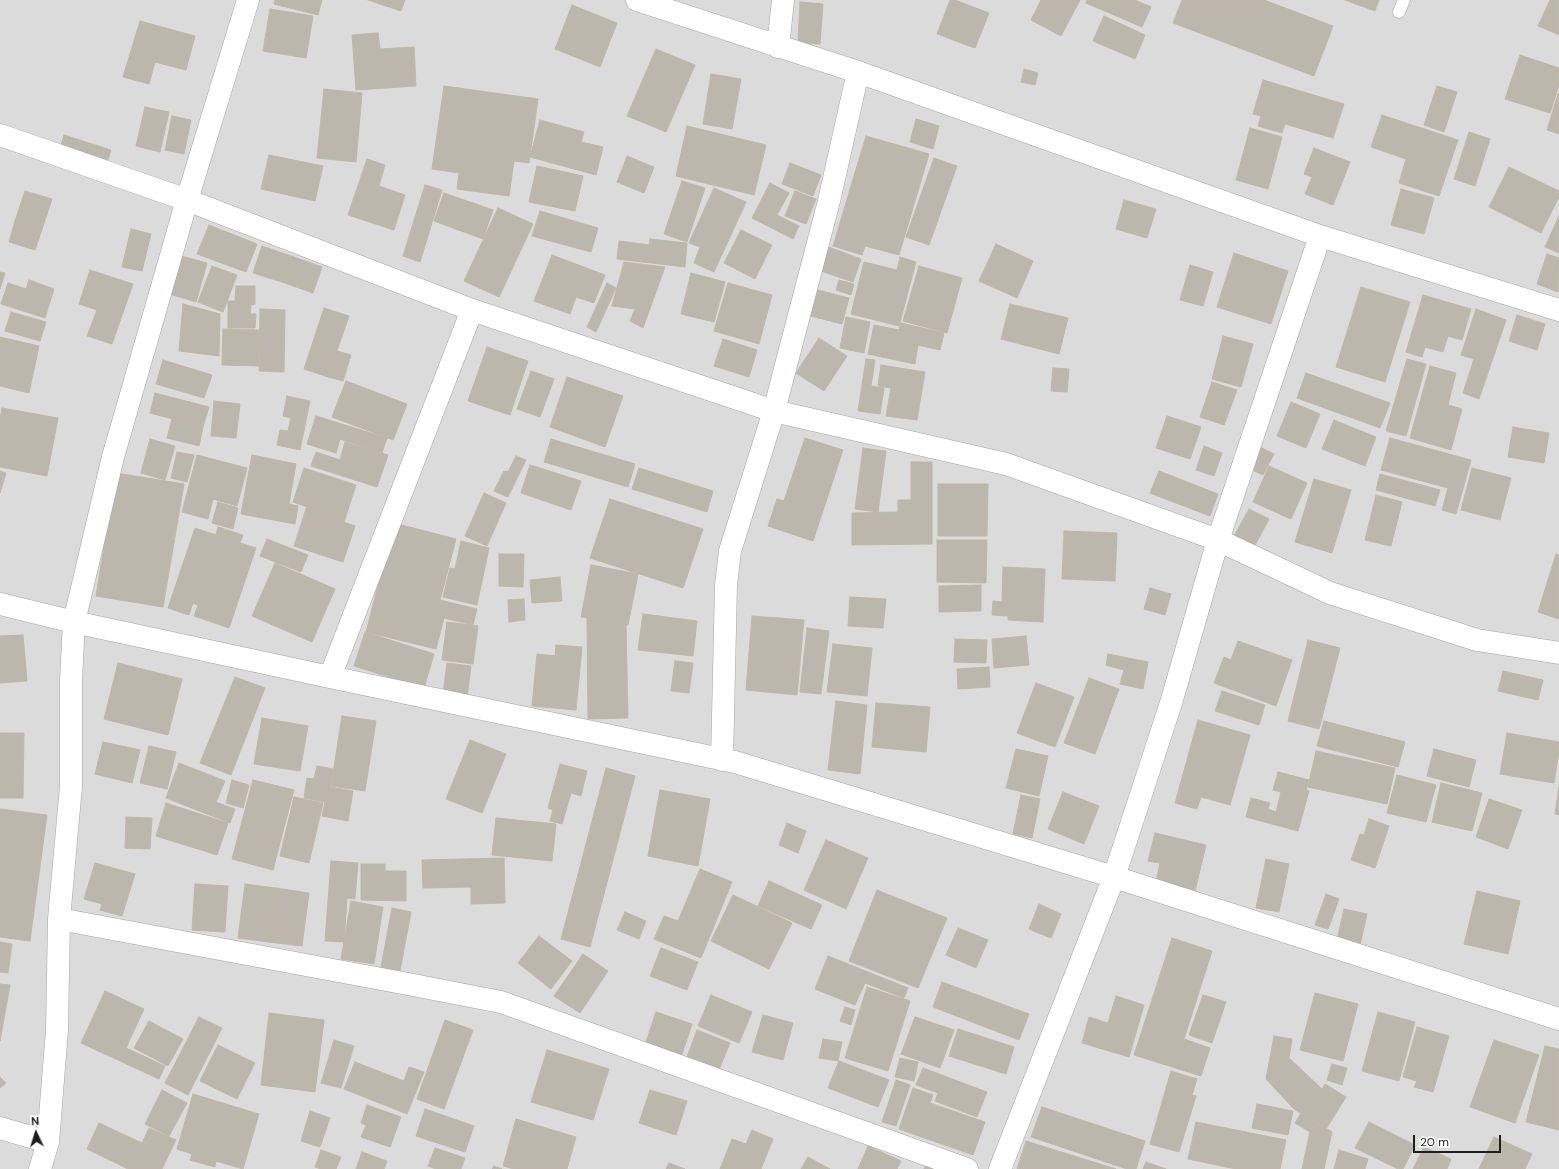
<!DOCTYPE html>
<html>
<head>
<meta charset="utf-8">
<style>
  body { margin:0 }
  #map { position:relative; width:1559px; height:1169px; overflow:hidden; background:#efeee4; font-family:"DM Sans",sans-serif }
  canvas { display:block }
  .north { position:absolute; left:16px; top:1113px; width:40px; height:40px; -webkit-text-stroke:3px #fff; paint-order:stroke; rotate:356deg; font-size:11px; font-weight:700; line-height:16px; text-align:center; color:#1e1e1e }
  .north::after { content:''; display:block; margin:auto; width:14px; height:18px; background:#1e1e1e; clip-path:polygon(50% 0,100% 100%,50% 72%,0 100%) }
  .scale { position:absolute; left:1413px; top:1135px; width:88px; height:18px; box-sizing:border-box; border:2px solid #1e1e1e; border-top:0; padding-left:5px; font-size:12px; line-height:14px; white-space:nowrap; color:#1e1e1e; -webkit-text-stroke:3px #fff; paint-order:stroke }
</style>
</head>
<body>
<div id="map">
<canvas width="1559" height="1169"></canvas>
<div class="north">N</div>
<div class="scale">20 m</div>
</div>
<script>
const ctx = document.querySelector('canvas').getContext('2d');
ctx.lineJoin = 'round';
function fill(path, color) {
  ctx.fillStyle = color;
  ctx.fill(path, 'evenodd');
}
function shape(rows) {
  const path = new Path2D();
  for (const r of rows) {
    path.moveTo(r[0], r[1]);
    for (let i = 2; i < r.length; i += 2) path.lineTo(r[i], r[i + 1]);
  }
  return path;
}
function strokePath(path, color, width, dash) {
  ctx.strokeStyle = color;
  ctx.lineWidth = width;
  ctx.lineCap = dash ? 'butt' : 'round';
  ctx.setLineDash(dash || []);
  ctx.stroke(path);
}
fill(shape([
  [0,0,1559,0,1559,1169,0,1169]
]), '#dcdbdb');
const building = shape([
  [275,0,322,0,318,15,274,4,275,0],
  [368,0,405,0,401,11,368,0],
  [950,0,955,0,989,13,975,48,937,34,950,0],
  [1041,0,1080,0,1061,36,1031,20,1041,0],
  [1087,0,1135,0,1151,7,1142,27,1086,3,1087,0],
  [1182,0,1264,0,1333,26,1314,76,1173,23,1182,0],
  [1345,0,1379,0,1375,11,1345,0],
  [1550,0,1559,0,1559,35,1538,26,1550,0],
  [800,2,823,4,820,44,798,43,800,2],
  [572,5,617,23,600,67,555,49,572,5],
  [270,9,313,16,306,58,263,51,270,9],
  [1104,16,1145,35,1135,59,1093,41,1104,16],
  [140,21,195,36,186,70,155,62,149,84,123,77,140,21],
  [378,33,380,49,414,47,416,86,356,90,352,35,378,33],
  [656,49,695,65,666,132,627,116,656,49],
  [1520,55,1559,68,1559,85,1550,113,1505,99,1520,55],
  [1024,69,1038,73,1035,85,1021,82,1024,69],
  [711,74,741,79,732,129,703,124,711,74],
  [1263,80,1344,104,1333,138,1285,124,1282,133,1258,126,1261,116,1253,114,1263,80],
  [444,86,538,99,529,163,514,161,509,196,457,189,459,173,432,169,444,86],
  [1437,86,1457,92,1444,132,1424,125,1437,86],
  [324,89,362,93,356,162,317,158,324,89],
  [1558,94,1559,94,1559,134,1547,130,1558,94],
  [145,107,169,112,160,152,136,146,145,107],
  [1382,115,1458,140,1439,196,1399,183,1406,159,1371,147,1382,115],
  [172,116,191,120,184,154,165,150,172,116],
  [916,119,939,126,933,149,910,142,916,119],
  [540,120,584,132,581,142,603,147,596,175,530,157,540,120],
  [687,126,766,145,754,195,676,176,687,126],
  [1250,128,1282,137,1268,189,1236,180,1250,128],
  [1469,132,1490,139,1475,186,1454,179,1469,132],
  [64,135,111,150,105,169,58,155,64,135],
  [866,136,929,154,899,255,865,246,862,255,833,246,866,136],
  [1314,148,1350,162,1333,205,1305,194,1312,177,1304,174,1314,148],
  [269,155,323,166,315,201,261,189,269,155],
  [627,156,654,167,644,193,617,182,627,156],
  [934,158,957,166,929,245,906,237,934,158],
  [367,159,385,165,379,186,405,195,394,230,348,215,367,159],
  [790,163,821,175,813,196,782,184,790,163],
  [537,166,583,176,575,211,529,202,537,166],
  [1509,167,1559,191,1559,197,1541,233,1489,207,1509,167],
  [682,181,705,188,687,242,664,234,682,181],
  [770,183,789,193,777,215,799,226,793,239,752,218,770,183],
  [425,185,442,190,420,262,403,256,425,185],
  [714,188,746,202,714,272,694,263,700,247,689,243,714,188],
  [1401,189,1434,198,1424,234,1391,225,1401,189],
  [25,191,52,199,42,229,15,221,25,191],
  [795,191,816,199,806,224,785,216,795,191],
  [444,193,493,210,483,239,434,221,444,193],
  [1124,200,1156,209,1147,238,1116,229,1124,200],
  [498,208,533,224,499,297,464,281,498,208],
  [540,211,598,228,591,252,532,236,540,211],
  [1559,216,1559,253,1545,247,1559,216],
  [15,221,42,229,35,250,9,242,15,221],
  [209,225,257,244,246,272,197,254,209,225],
  [131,229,151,234,142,271,122,267,131,229],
  [741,230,772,245,755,279,724,263,741,230],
  [650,239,687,243,685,267,617,259,619,241,649,245,650,239],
  [996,244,1033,261,1017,298,979,281,996,244],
  [823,245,861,259,853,282,815,269,823,245],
  [262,246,294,257,285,283,253,273,262,246],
  [1234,253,1288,271,1271,324,1217,307,1234,253],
  [1547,254,1559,258,1558,292,1537,284,1547,254],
  [552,255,605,275,594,303,576,297,570,314,534,301,552,255],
  [181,256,207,263,196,302,170,294,181,256],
  [294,257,322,267,313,293,285,283,294,257],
  [900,257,916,262,899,326,851,314,864,262,897,270,900,257],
  [624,262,665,267,643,328,630,321,635,309,612,306,624,262],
  [1190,265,1213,272,1203,306,1180,300,1190,265],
  [212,266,237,275,223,312,198,302,212,266],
  [919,266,962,278,947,333,903,321,919,266],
  [90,270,133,284,112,344,87,336,97,310,79,304,90,270],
  [0,272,5,273,0,289,0,272],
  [691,273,725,282,714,322,681,314,691,273],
  [29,280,54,289,45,318,1,304,8,283,26,289,29,280],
  [839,280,854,284,851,295,836,290,839,280],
  [607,283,616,288,596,332,587,327,607,283],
  [728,283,772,295,759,344,714,331,728,283],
  [236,286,255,286,255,304,251,305,250,314,256,314,255,328,228,328,228,301,235,301,236,286],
  [1361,287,1410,302,1385,382,1336,367,1361,287],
  [814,289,849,298,842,324,807,315,814,289],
  [1423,295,1471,309,1462,340,1448,336,1443,352,1425,347,1422,357,1406,352,1423,295],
  [183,304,220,314,219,356,179,351,183,304],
  [1010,304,1068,318,1059,354,1001,339,1010,304],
  [324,308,349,316,328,377,304,369,324,308],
  [260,309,285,310,284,372,259,371,260,309],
  [1476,309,1506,320,1479,399,1463,393,1474,359,1461,355,1476,309],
  [11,312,46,322,40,341,5,331,11,312],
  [1517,315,1545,324,1537,350,1509,341,1517,315],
  [846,317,870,322,864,353,840,348,846,317],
  [901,323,944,333,940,350,918,345,915,364,868,354,874,325,899,330,901,323],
  [223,329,259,330,259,366,222,365,223,329],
  [1223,336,1253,344,1241,387,1212,379,1223,336],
  [0,337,39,346,29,393,0,386,0,337],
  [819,338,847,356,824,391,796,373,819,338],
  [723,339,757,350,749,377,714,366,723,339],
  [487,347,528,361,510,415,468,401,487,347],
  [337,351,351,355,343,381,328,377,337,351],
  [866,359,875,360,871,386,884,388,880,414,858,411,866,359],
  [1407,359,1426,364,1406,436,1386,431,1407,359],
  [163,360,212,375,204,398,156,384,163,360],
  [881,365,925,372,917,420,886,416,891,388,878,386,881,365],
  [1430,366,1456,373,1448,405,1462,409,1451,450,1410,438,1430,366],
  [1053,368,1069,369,1067,392,1051,391,1053,368],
  [531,371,554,379,540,417,517,409,531,371],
  [1306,373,1390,403,1380,428,1297,398,1306,373],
  [567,377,623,396,605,447,550,427,567,377],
  [346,381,407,404,393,440,332,417,346,381],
  [1212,382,1237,390,1224,425,1200,417,1212,382],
  [155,393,209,407,203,427,150,413,155,393],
  [287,396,310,401,300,450,277,445,280,430,288,431,291,418,283,416,287,396],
  [214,401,240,404,236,438,211,436,214,401],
  [1291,402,1320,414,1306,448,1277,436,1291,402],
  [2,408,58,418,47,476,0,467,0,420,2,408],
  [316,416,387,438,382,453,340,439,336,453,307,444,316,416],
  [1167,416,1201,427,1190,459,1156,448,1167,416],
  [172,419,203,427,199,446,167,438,172,419],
  [1334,420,1376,437,1365,466,1322,449,1334,420],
  [1513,427,1549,433,1544,463,1508,457,1513,427],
  [805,438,843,450,813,541,768,526,777,499,784,501,805,438],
  [1390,438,1471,460,1456,514,1442,510,1448,488,1381,470,1390,438],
  [150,439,175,446,165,480,141,473,150,439],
  [551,439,635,464,628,487,544,462,551,439],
  [345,442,388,455,377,487,311,466,316,452,340,460,345,442],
  [1204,446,1222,453,1214,476,1196,470,1204,446],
  [1260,447,1274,454,1263,475,1250,469,1260,447],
  [863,448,886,451,878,512,855,509,863,448],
  [177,452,194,455,187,482,171,478,177,452],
  [197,455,247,468,237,506,213,499,208,519,182,512,197,455],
  [252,455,296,464,289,504,298,506,295,524,241,514,252,455],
  [516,456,526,460,508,497,494,491,504,471,508,472,516,456],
  [911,462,932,462,932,544,852,545,852,513,898,512,898,500,911,500,911,462],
  [530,465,581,481,571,510,521,493,530,465],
  [1269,466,1307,483,1291,519,1253,502,1269,466],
  [304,468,356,485,344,522,306,509,307,507,293,502,304,468],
  [639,468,713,491,707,512,632,489,639,468],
  [1472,468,1511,478,1500,520,1461,510,1472,468],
  [0,471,6,473,0,493,0,471],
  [1159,471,1218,494,1210,516,1150,493,1159,471],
  [116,473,184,484,163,607,96,596,116,473],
  [1380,474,1440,490,1435,506,1376,490,1380,474],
  [1314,479,1351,490,1332,553,1295,542,1314,479],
  [938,484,988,484,987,536,938,536,938,484],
  [484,493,506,503,487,546,465,536,484,493],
  [1376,495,1402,502,1391,546,1365,540,1376,495],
  [610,499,703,529,683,588,590,558,610,499],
  [218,502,238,508,233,529,212,523,218,502],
  [306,509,355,526,343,562,294,546,306,509],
  [1249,509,1269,519,1254,547,1234,536,1249,509],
  [394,523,456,539,440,600,477,609,473,625,444,618,436,649,366,632,394,523],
  [218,527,243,535,240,543,256,548,229,628,194,616,198,605,193,603,189,615,168,608,195,528,216,535,218,527],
  [1064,531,1117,533,1115,581,1062,579,1064,531],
  [267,539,308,555,301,572,260,556,267,539],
  [937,540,987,540,986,583,937,582,937,540],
  [461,541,489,548,477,605,443,597,450,568,455,569,461,541],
  [499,554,524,554,523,587,499,586,499,554],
  [1556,554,1559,555,1559,619,1538,612,1556,554],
  [275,563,335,589,312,642,252,616,275,563],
  [591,565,638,574,628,625,626,625,628,718,588,719,587,618,581,617,591,565],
  [1003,567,1045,569,1043,622,1008,620,1008,616,992,615,993,601,1002,602,1003,567],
  [560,577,562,601,532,603,530,580,560,577],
  [981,585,981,611,939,612,939,586,981,585],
  [1150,588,1171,594,1165,615,1144,609,1150,588],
  [850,597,886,599,883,628,848,626,850,597],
  [524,599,525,620,509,622,508,600,524,599],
  [643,614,697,621,693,656,638,650,643,614],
  [752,616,804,620,797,695,746,690,752,616],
  [447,622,478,626,473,664,442,660,447,622],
  [807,628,829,631,821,694,800,692,807,628],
  [365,632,434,654,424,688,354,666,365,632],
  [23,635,27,681,0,683,0,636,23,635],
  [1026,636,1029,665,994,668,992,639,1026,636],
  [955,639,987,640,986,663,954,662,955,639],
  [1308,640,1340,648,1319,729,1288,721,1308,640],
  [1238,641,1292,660,1276,706,1214,683,1224,657,1231,660,1238,641],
  [833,644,872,648,867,696,827,692,833,644],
  [556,645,582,647,576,710,532,706,537,654,555,656,556,645],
  [1108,654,1148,662,1143,689,1120,684,1124,670,1106,665,1108,654],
  [675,661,693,663,689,693,671,691,675,661],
  [118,663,182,679,168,735,104,719,118,663],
  [447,663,471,666,467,697,443,694,447,663],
  [989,667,990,687,958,689,957,669,989,667],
  [1503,671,1543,680,1538,700,1498,691,1503,671],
  [235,677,265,688,231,775,200,763,235,677],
  [1089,678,1119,689,1095,754,1064,743,1089,678],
  [1036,683,1074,697,1055,747,1017,733,1036,683],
  [1222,691,1265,705,1259,725,1215,711,1222,691],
  [836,701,867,705,860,774,828,770,836,701],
  [876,703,930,707,926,752,872,747,876,703],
  [342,716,376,721,365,791,331,786,342,716],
  [262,718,308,726,300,771,254,764,262,718],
  [1198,720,1250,735,1230,805,1201,797,1197,809,1175,803,1198,720],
  [1324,721,1405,742,1398,767,1317,746,1324,721],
  [0,733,24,733,23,798,0,798,0,733],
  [1507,733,1559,742,1559,751,1554,783,1500,774,1507,733],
  [470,740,506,754,482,813,446,799,470,740],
  [103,742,140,750,132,783,95,774,103,742],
  [149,746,176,752,167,789,140,783,149,746],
  [1016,749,1048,756,1039,796,1006,788,1016,749],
  [1434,749,1476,760,1469,787,1427,776,1434,749],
  [1316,751,1395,768,1387,804,1308,787,1316,751],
  [179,763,225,781,216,802,235,809,230,823,166,798,179,763],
  [560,764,587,771,581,796,571,793,562,824,550,821,553,810,548,808,560,764],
  [317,766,333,769,330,787,353,791,348,821,322,816,325,802,304,798,307,778,314,779,317,766],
  [606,768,635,776,590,947,561,939,606,768],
  [1278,772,1309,780,1306,790,1309,791,1298,831,1246,817,1251,798,1270,803,1268,809,1276,812,1281,792,1273,790,1278,772],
  [1397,775,1436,785,1426,822,1387,813,1397,775],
  [232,780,249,785,243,808,226,803,232,780],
  [253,780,294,790,281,839,240,829,253,780],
  [1441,783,1482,793,1472,831,1432,822,1441,783],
  [1559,787,1559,815,1555,814,1559,787],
  [660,790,710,799,698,866,648,856,660,790],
  [1063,792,1099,806,1084,844,1048,829,1063,792],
  [1021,795,1040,799,1032,838,1013,834,1021,795],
  [294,797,323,803,309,863,280,856,294,797],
  [1489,799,1522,810,1508,849,1476,837,1489,799],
  [166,803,228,823,217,855,156,836,166,803],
  [0,809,47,815,30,941,0,937,0,809],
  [126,817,152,818,150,849,125,848,126,817],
  [496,818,556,824,552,861,492,855,496,818],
  [1369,819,1389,826,1375,868,1351,860,1360,834,1364,835,1369,819],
  [787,823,806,831,798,853,779,845,787,823],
  [240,829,281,839,273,870,232,859,240,829],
  [1155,833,1206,845,1195,891,1156,882,1160,863,1148,861,1155,833],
  [826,840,868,858,846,909,804,890,826,840],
  [504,858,505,903,471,904,471,887,423,888,422,860,504,858],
  [1266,859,1289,864,1279,912,1256,908,1266,859],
  [331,861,358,863,355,899,347,898,344,942,325,941,331,861],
  [95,863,135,874,122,916,100,910,102,904,84,899,95,863],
  [361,864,385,864,385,871,406,871,406,901,361,900,361,864],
  [700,869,732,882,701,958,654,939,664,916,678,921,700,869],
  [769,881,822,905,811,929,758,906,769,881],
  [195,884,228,886,225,932,192,930,195,884],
  [245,884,276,888,269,942,238,938,245,884],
  [276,888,309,893,302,946,269,942,276,888],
  [877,890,947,918,918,988,849,961,877,890],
  [1477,891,1520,901,1508,954,1464,944,1477,891],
  [1326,894,1339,899,1328,929,1315,925,1326,894],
  [733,895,792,923,769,969,711,941,733,895],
  [351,901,383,907,374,964,341,959,351,901],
  [1039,904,1061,914,1051,938,1029,929,1039,904],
  [392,908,411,912,400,971,381,967,392,908],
  [1344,909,1367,914,1360,945,1337,940,1344,909],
  [625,912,646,921,639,939,617,930,625,912],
  [958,928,988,940,976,968,946,955,958,928],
  [539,936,572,961,551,989,518,963,539,936],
  [1172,938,1212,951,1184,1039,1210,1048,1201,1076,1134,1055,1172,938],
  [0,942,12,944,8,973,0,972,0,942],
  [661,948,698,962,687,990,650,976,661,948],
  [583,954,608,971,580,1013,554,996,583,954],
  [828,956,908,988,904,998,865,983,855,1005,815,989,828,956],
  [942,982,1029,1014,1019,1040,933,1007,942,982],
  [0,984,10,985,0,1041,0,984],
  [867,987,910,1001,888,1071,845,1058,867,987],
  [105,991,144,1009,126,1048,165,1066,159,1079,81,1043,105,991],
  [1315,993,1358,1004,1343,1061,1300,1050,1315,993],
  [711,995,752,1012,739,1043,698,1026,711,995],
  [1203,995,1226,1002,1212,1043,1189,1035,1203,995],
  [1116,996,1144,1005,1129,1057,1082,1043,1089,1017,1108,1023,1116,996],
  [845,1007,855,1010,851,1025,840,1021,845,1007],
  [656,1012,692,1024,681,1057,645,1045,656,1012],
  [1378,1012,1415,1022,1399,1081,1362,1071,1378,1012],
  [269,1013,324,1020,315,1092,261,1085,269,1013],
  [763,1015,793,1023,783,1060,752,1052,763,1015],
  [199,1017,222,1028,188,1095,165,1083,199,1017],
  [915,1017,954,1030,940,1068,901,1054,915,1017],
  [445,1020,473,1030,444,1109,417,1099,445,1020],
  [149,1021,183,1039,168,1066,134,1048,149,1021],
  [1417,1027,1449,1036,1433,1092,1414,1087,1417,1081,1403,1077,1417,1027],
  [958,1029,1014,1047,1006,1074,949,1056,958,1029],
  [697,1030,730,1043,718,1072,686,1060,697,1030],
  [1274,1036,1292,1039,1289,1058,1322,1089,1325,1084,1346,1097,1326,1129,1294,1109,1266,1079,1274,1036],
  [823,1039,842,1042,838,1061,819,1058,823,1039],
  [334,1040,354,1046,341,1088,321,1083,334,1040],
  [1494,1040,1539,1055,1515,1123,1470,1107,1494,1040],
  [218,1045,255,1063,237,1099,200,1081,218,1045],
  [1545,1046,1559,1049,1559,1130,1526,1122,1545,1046],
  [547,1050,609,1069,593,1120,531,1102,547,1050],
  [900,1058,918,1062,914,1081,895,1077,900,1058],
  [839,1061,889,1080,878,1107,828,1088,839,1061],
  [355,1062,404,1081,409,1067,424,1072,407,1114,344,1089,355,1062],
  [1332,1064,1347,1068,1342,1085,1327,1080,1332,1064],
  [923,1068,987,1092,977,1117,935,1101,938,1093,916,1085,923,1068],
  [1171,1071,1197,1079,1192,1095,1196,1096,1179,1152,1150,1144,1171,1071],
  [0,1077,6,1083,0,1088,0,1077],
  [896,1080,910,1085,896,1126,882,1122,896,1080],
  [913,1088,933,1095,930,1103,985,1122,973,1155,899,1129,913,1088],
  [162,1090,187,1103,169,1136,145,1124,162,1090],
  [650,1090,687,1101,676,1135,639,1123,650,1090],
  [193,1094,259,1114,243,1169,216,1161,215,1167,190,1160,192,1154,177,1149,193,1094],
  [1257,1104,1293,1111,1288,1135,1252,1128,1257,1104],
  [367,1105,401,1117,390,1147,361,1137,366,1125,361,1123,367,1105],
  [1042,1107,1145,1141,1136,1169,1127,1169,1031,1137,1042,1107],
  [425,1109,474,1126,465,1152,416,1136,425,1109],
  [310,1111,330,1118,320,1147,301,1141,310,1111],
  [1301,1113,1332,1132,1324,1169,1302,1169,1310,1132,1295,1123,1301,1113],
  [516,1119,576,1137,567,1169,514,1169,503,1166,516,1119],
  [1196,1122,1286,1140,1280,1169,1236,1169,1188,1159,1196,1122],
  [1369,1122,1415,1145,1403,1169,1398,1169,1355,1148,1369,1122],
  [99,1123,142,1143,149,1128,176,1140,162,1169,128,1169,87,1149,99,1123],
  [752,1130,773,1139,761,1169,720,1169,732,1139,746,1144,752,1130],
  [1494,1137,1532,1154,1525,1169,1479,1169,1494,1137],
  [1026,1141,1116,1169,1017,1169,1026,1141],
  [868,1146,901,1161,897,1169,858,1169,868,1146],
  [1424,1147,1451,1159,1447,1169,1413,1169,1424,1147],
  [435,1148,465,1158,461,1169,436,1169,428,1166,435,1148],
  [321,1150,341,1157,336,1169,321,1169,315,1167,321,1150],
  [1339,1150,1368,1159,1365,1169,1334,1169,1339,1150],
  [362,1152,387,1161,384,1169,356,1169,362,1152],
  [808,1157,830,1169,801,1169,808,1157],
  [1146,1162,1166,1169,1143,1169,1146,1162],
  [669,1163,685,1169,666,1169,669,1163],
  [926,1165,938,1169,924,1169,926,1165],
  [494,1166,502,1169,492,1169,494,1166]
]);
fill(building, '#bbb7ad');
strokePath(building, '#c0b8a6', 1);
const lane = shape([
  [1399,12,1404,0]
]);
const street = shape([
  [637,0,858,72,1320,236,1559,310],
  [778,47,783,0],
  [0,135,187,200,472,310,774,411,1006,464,1218,540,1330,593,1477,640,1559,653],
  [0,604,74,622,330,677,735,762,1114,877,1559,1019],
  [330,677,472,310],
  [722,760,726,585,730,551,774,411,829,201,858,72],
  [59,919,408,984,501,1002,967,1169],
  [0,1128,48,1142],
  [40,1169,48,1142,57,1030,59,919,71,786,71,681,74,622,113,457,187,200,248,0],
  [1000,1169,1114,877,1171,703,1218,540,1320,236]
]);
strokePath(lane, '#a5a5a5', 13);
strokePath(street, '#a5a5a5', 23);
strokePath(lane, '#fff', 12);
strokePath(street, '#fff', 22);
</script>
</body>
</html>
